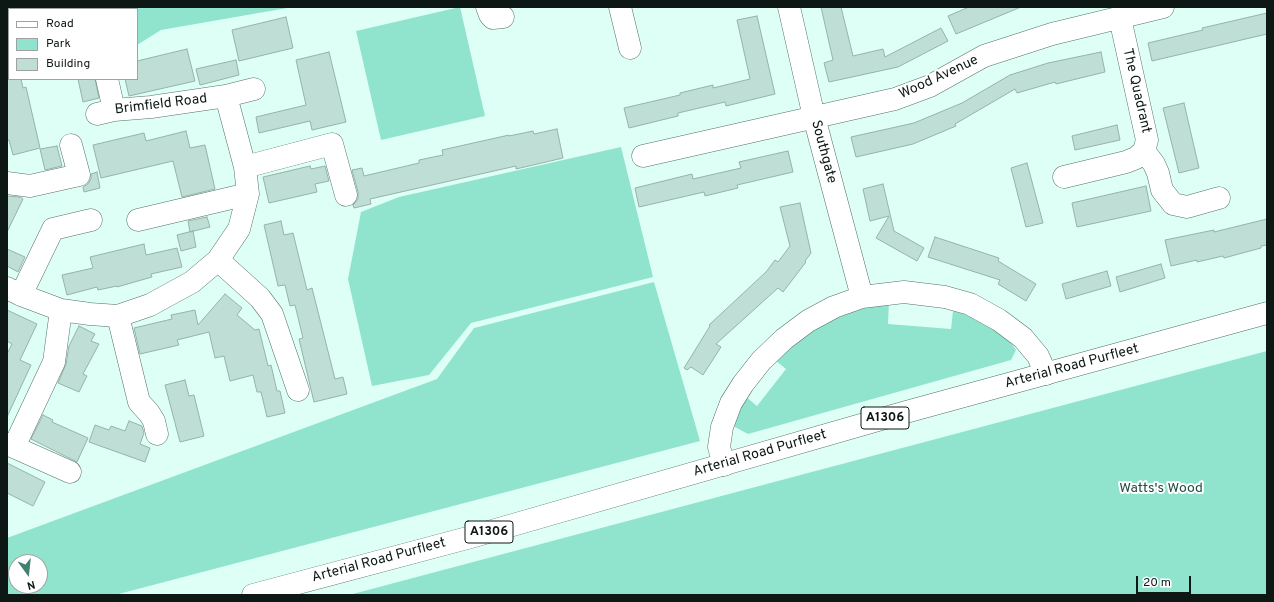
<!DOCTYPE html>
<html>
<head>
<meta charset="utf-8">
<style>
  body { margin:0 }
  #map { position:relative; width:1274px; height:602px; overflow:hidden; background:#defff5; font-family:Overpass,sans-serif }
  canvas { display:block }
  .frame { position:absolute; inset:0; border:8px solid #0d1815; pointer-events:none }
  .legend { position:absolute; left:8px; top:8px; width:130px; height:72px; box-sizing:border-box; background:#fff; border:1px solid #9ea3a1; margin:0; padding:5px 7px; list-style:none; font-size:12px; color:#0d1815 }
  .legend li { display:flex; align-items:center; gap:8px; height:20px }
  .legend b { width:20px; border:1px solid #9ea3a1 }
  .north { position:absolute; left:8px; top:554px; width:40px; height:40px; box-sizing:border-box; background:#fff; border:1px solid #9ea3a1; border-radius:50%; rotate:165deg; font-size:11px; font-weight:700; line-height:16px; text-align:center; color:#0d1815 }
  .north::after { content:''; display:block; margin:auto; width:14px; height:18px; background:#408170; clip-path:polygon(50% 0,100% 100%,50% 72%,0 100%) }
  .scale { position:absolute; left:1136px; top:576px; width:55px; height:18px; box-sizing:border-box; border:2px solid #0d1815; border-top:0; padding-left:5px; font-size:12px; line-height:14px; white-space:nowrap; color:#0d1815; -webkit-text-stroke:3px #fff; paint-order:stroke }
</style>
</head>
<body>
<div id="map">
<canvas width="1274" height="602"></canvas>
<div class="frame"></div>
<ul class="legend">
<li><b style="height:5px;background:#fff"></b>Road</li>
<li><b style="height:11px;background:#90e4cd"></b>Park</li>
<li><b style="height:11px;background:#bfded5"></b>Building</li>
</ul>
<div class="north">N</div>
<div class="scale">20 m</div>
</div>
<script>
const ctx = document.querySelector('canvas').getContext('2d');
ctx.lineJoin = 'round';
function fill(path, color) {
  ctx.fillStyle = color;
  ctx.fill(path, 'evenodd');
}
function shape(rows) {
  const path = new Path2D();
  for (const r of rows) {
    path.moveTo(r[0], r[1]);
    for (let i = 2; i < r.length; i += 2) path.lineTo(r[i], r[i + 1]);
  }
  return path;
}
function strokePath(path, color, width, dash) {
  ctx.strokeStyle = color;
  ctx.lineWidth = width;
  ctx.lineCap = dash ? 'butt' : 'round';
  ctx.setLineDash(dash || []);
  ctx.stroke(path);
}
function drawText(font, color, halo, rows, align = 'center') {
  ctx.font = font + ' Overpass,sans-serif';
  ctx.lineWidth = 4;
  ctx.setLineDash([]);
  ctx.textBaseline = 'middle';
  ctx.strokeStyle = halo;
  ctx.fillStyle = color;
  for (const [text, x, y, turn = 0] of rows) {
    ctx.save();
    ctx.translate(x, y);
    ctx.rotate((+turn || 0) * Math.PI / 180);
    ctx.textAlign = isNaN(turn) ? turn : align;
    if (halo) ctx.strokeText(text, 0, 0);
    ctx.fillText(text, 0, 0);
    ctx.restore();
  }
}
fill(shape([
  [7,7,293,7,161,30,137,45,137,9,9,9,9,73,7,73],
  [460,7,485,116,381,140,356,31],
  [621,147,653,277,471,323,429,375,372,386,348,279,361,212,399,197],
  [654,282,700,441,115,595,7,595,7,538,437,379,474,328],
  [16,562,40,562,40,586,16,586],
  [889,301,888,324,951,329,953,311,967,315,1006,336,1016,350,1011,360,748,434,735,427,734,417,745,396,757,406,786,369,770,356,812,322],
  [1267,351,1267,595,349,595]
]), '#90e4cd');
const building = shape([
  [821,7,841,7,853,56,883,49,885,57,941,28,948,41,898,67,829,82,824,63,833,60,821,7],
  [969,7,1021,7,956,34,948,16,969,7],
  [1267,13,1267,34,1152,61,1148,43,1203,30,1202,28,1267,13],
  [757,16,775,94,726,106,725,102,678,113,678,116,629,128,624,108,680,95,680,93,713,85,713,88,750,79,737,20,757,16],
  [286,17,293,48,239,61,232,30,286,17],
  [187,49,195,81,129,96,125,79,137,79,137,61,187,49],
  [329,52,346,122,312,130,310,121,259,133,256,117,306,105,296,60,329,52],
  [1101,52,1105,72,1056,84,1055,82,1017,93,1015,89,955,124,956,126,913,144,856,157,851,137,914,123,962,103,1010,75,1048,63,1101,52],
  [236,60,239,75,200,85,196,69,236,60],
  [7,79,21,79,23,88,26,87,40,148,13,155,9,140,7,141,7,79],
  [78,79,95,79,99,98,83,102,78,79],
  [1184,103,1199,168,1179,173,1163,108,1184,103],
  [1117,125,1120,140,1075,150,1072,136,1117,125],
  [557,129,563,158,516,169,516,166,370,199,371,204,354,208,353,205,358,199,358,192,352,170,362,168,364,176,419,163,419,160,443,155,442,150,509,135,509,136,533,131,534,134,557,129],
  [186,131,190,148,205,145,215,189,182,197,173,161,101,178,93,145,144,133,146,141,186,131],
  [57,146,62,166,45,170,40,149,57,146],
  [788,151,793,172,737,185,738,188,705,196,704,192,639,207,635,188,692,174,693,179,741,168,739,162,788,151],
  [1027,163,1043,223,1026,227,1011,168,1027,163],
  [310,166,311,169,325,166,329,181,315,184,317,192,269,203,263,177,310,166],
  [97,172,100,188,84,192,83,187,88,184,91,179,91,174,97,172],
  [883,184,894,231,924,248,917,261,876,238,889,216,870,221,863,189,883,184],
  [1146,186,1151,211,1077,227,1072,203,1146,186],
  [7,196,20,197,23,199,7,232,7,196],
  [800,203,811,253,805,261,806,262,783,292,778,288,716,344,721,347,703,375,691,367,687,370,684,368,710,326,709,325,766,272,775,260,778,262,790,246,780,207,800,203],
  [207,217,210,227,190,232,188,221,207,217],
  [1267,219,1267,245,1261,246,1261,248,1224,258,1223,256,1197,262,1197,260,1171,266,1165,240,1214,230,1214,232,1267,219],
  [281,221,284,235,293,233,307,290,312,288,335,379,343,377,347,394,314,402,299,339,303,338,295,305,290,306,285,285,278,286,264,225,281,221],
  [193,231,196,247,181,251,177,235,193,231],
  [935,237,999,258,998,261,1036,284,1026,301,998,284,1000,280,928,257,935,237],
  [144,244,146,255,177,248,182,267,151,274,152,277,117,287,117,286,98,290,97,287,67,295,62,275,93,268,90,257,144,244],
  [7,249,25,257,18,272,7,266,7,249],
  [1161,264,1165,278,1120,292,1116,277,1161,264],
  [1107,271,1111,286,1066,299,1062,284,1107,271],
  [225,294,242,308,237,315,255,330,259,329,268,366,271,365,277,391,280,391,285,413,267,417,261,392,257,392,253,375,230,381,224,356,215,358,209,332,177,340,179,345,140,354,134,328,172,319,171,315,195,310,198,325,225,294],
  [7,310,37,324,20,360,31,365,7,417,7,354,12,344,7,341,7,310],
  [79,326,95,334,91,341,99,344,83,374,87,376,79,392,58,383,66,364,69,346,79,326],
  [185,380,189,396,194,395,204,436,180,442,165,385,185,380],
  [43,415,53,420,52,422,88,438,77,462,31,439,43,415],
  [129,421,142,426,144,433,140,444,150,448,145,462,89,442,95,425,109,430,111,426,125,431,129,421],
  [7,463,45,482,33,506,7,493,7,463]
]);
fill(building, '#bfded5');
strokePath(building, '#95b3aa', 1);
const minor = shape([
  [487,7,490,15,493,18,503,17],
  [620,7,630,48],
  [789,7,814,117,862,297],
  [107,79,114,110],
  [226,96,254,89],
  [1144,151,1154,164,1158,173,1162,190,1173,204,1187,207,1219,198],
  [643,156,895,99,930,86,984,56,1052,34,1163,7],
  [245,167,332,144,346,195],
  [1064,177,1126,162,1136,158,1144,151,1147,140,1120,18],
  [7,183,30,186,79,175,71,145],
  [138,220,248,194],
  [218,260,260,298,272,314,298,390],
  [7,288,21,295,61,310,90,314,118,316,150,305,192,282,218,260,239,229,248,194,245,167,226,96,151,107,114,110,97,114],
  [21,295,53,229,91,220],
  [118,316,139,402,149,413,154,421,157,434],
  [7,444,70,472],
  [14,447,54,362,61,310],
  [724,465,719,447,722,427,731,403,743,384,761,361,784,339,808,321,834,307,862,297,904,292,945,297,970,304,999,320,1023,338,1038,356,1046,374]
]);
const major = shape([
  [253,595,471,537,906,412,1267,313]
]);
strokePath(minor, '#557169', 23);
strokePath(major, '#557169', 23);
strokePath(minor, '#fff', 22);
strokePath(major, '#fff', 22);
for (const [x, y, w] of [
  [885,418,48],
  [489,532,48]
]) {
  const box = new Path2D();
  box.roundRect(x - w / 2, y - 11, w, 22, 3);
  ctx.fillStyle = '#fff';
  ctx.fill(box);
  strokePath(box, '#0d1815', 1);
}
drawText('bold 13px', '#0d1815', null, [
  ["A1306",885,418],
  ["A1306",489,532]
]);
drawText('14px', '#0d1815', '#fff', [
  ["Wood Avenue",939,78,-25],
  ["The Quadrant",1136,91,77],
  ["Brimfield Road",161,105,-7],
  ["Southgate",823,152,75],
  ["Arterial Road Purfleet",1072,367,-15],
  ["Arterial Road Purfleet",760,454,-16],
  ["Arterial Road Purfleet",379,561,-15]
]);
drawText('14px', '#1f4c41', '#fff', [
  ["Watts's Wood",1161,489]
]);
</script>
</body>
</html>
